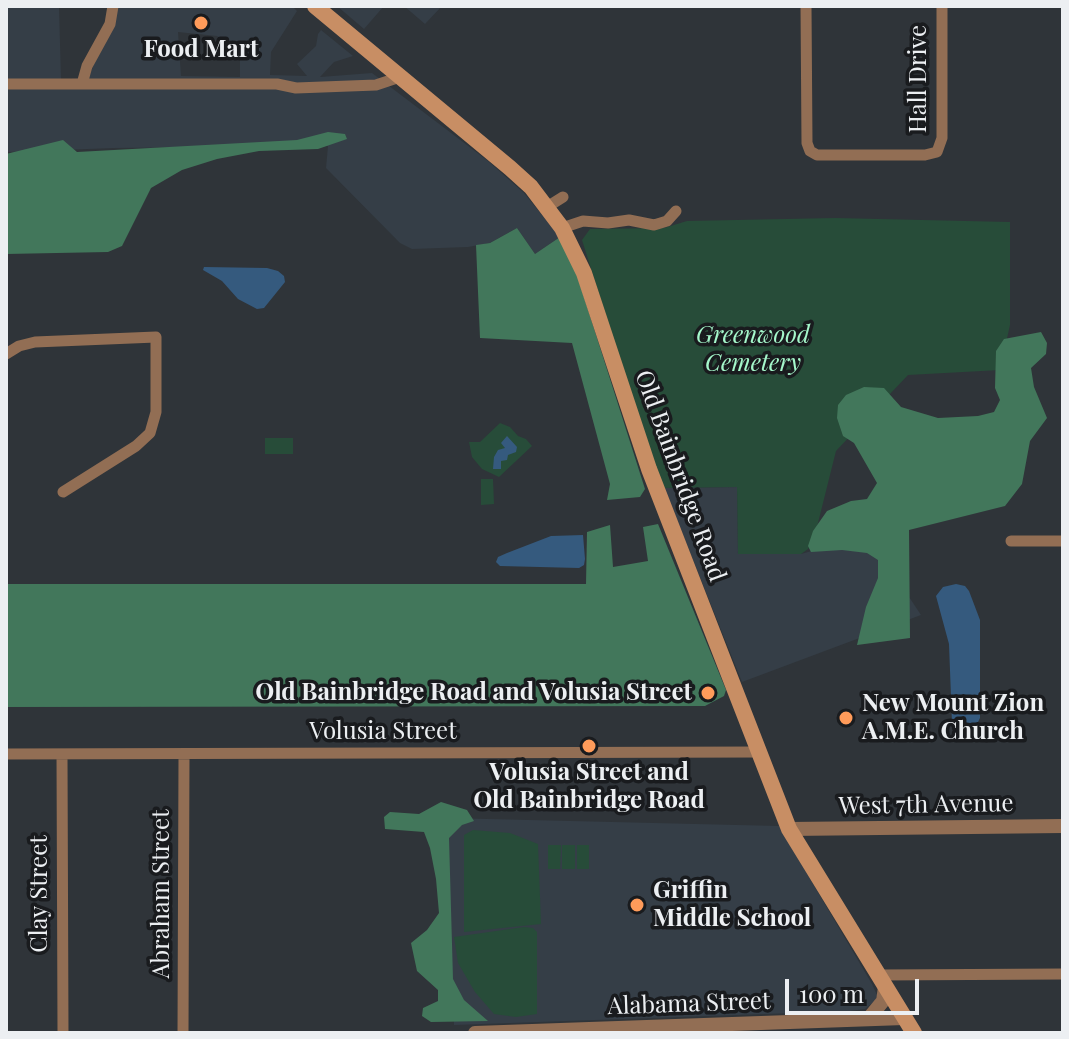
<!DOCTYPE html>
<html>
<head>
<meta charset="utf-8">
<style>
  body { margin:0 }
  #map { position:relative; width:1069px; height:1039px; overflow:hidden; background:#2f3439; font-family:"Playfair Display",serif }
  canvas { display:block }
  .frame { position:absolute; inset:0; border:8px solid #eceff2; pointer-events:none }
  .scale { position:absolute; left:785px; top:979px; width:134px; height:36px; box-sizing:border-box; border:4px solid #eceff2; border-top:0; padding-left:10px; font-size:24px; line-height:28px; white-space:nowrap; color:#eceff2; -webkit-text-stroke:6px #191b1e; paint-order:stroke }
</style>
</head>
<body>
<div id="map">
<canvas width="1069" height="1039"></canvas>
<div class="frame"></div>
<div class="scale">100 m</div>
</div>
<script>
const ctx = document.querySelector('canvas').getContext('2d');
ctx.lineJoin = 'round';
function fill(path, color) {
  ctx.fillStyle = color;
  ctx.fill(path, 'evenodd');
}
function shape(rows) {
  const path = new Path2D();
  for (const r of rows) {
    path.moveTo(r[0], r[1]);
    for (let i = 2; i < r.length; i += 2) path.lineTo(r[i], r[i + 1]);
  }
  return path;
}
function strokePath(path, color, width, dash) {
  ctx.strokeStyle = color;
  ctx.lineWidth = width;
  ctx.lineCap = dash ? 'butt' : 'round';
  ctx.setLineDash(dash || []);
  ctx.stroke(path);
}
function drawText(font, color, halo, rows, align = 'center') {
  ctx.font = font + ' "Playfair Display",serif';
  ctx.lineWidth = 7;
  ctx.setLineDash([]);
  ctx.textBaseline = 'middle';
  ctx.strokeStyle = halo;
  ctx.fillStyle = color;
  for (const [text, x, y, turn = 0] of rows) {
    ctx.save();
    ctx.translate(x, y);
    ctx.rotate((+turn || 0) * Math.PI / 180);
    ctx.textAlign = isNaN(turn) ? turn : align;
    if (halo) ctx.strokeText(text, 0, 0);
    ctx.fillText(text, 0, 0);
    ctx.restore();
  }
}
fill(shape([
  [6,6,59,6,61,80,89,77,116,6,292,6,297,11,271,52,270,75,307,76,297,64,316,46,318,34,321,30,353,56,334,62,320,77,372,73,488,161,524,193,560,237,535,254,517,228,490,243,468,247,412,249,400,243,326,168,328,146,115,148,6,152],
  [178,32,217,36,240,54,240,77,181,76],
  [337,6,384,6,364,29],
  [404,6,442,6,425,24],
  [737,487,738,553,801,554,868,535,921,615,742,682,664,488],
  [446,818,779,826,872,984,877,995,875,1001,865,1009,850,1011,454,1025]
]), '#353e47');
fill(shape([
  [835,218,1010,222,1010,325,1000,370,908,375,836,451,816,531,808,549,801,554,738,554,737,487,664,488,640,424,582,240,590,229,664,228,687,221],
  [500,423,510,427,518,436,526,439,532,446,499,477,482,469,472,457,469,442,480,442],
  [265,438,293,438,293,454,265,454],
  [481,479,493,479,494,504,481,505],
  [473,830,510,833,538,844,541,924,464,932,464,835],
  [548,845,561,845,560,869,548,869],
  [562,845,575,845,575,869,562,869],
  [577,845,589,845,589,869,577,869],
  [524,927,533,928,537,932,537,1014,516,1017,494,1014,475,992,458,963,454,937]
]), '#274c39');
fill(shape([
  [328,132,345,134,347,139,318,149,259,151,217,159,182,170,151,188,122,246,108,252,6,254,6,154,63,140,77,152,297,140],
  [517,228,535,254,560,237,577,275,645,489,640,497,607,500,610,484,572,343,480,338,476,245,490,243],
  [1041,332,1047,343,1046,354,1031,368,1034,387,1047,418,1030,441,1022,484,1005,506,909,530,910,638,857,645,866,607,878,578,878,560,867,553,842,550,811,552,808,546,813,531,827,511,851,501,867,499,877,483,854,443,843,436,837,418,838,405,846,395,864,387,884,388,901,407,938,418,978,416,994,412,1000,400,995,388,996,351,1004,339],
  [658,524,726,690,724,696,705,706,6,707,6,584,586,584,587,532,610,525,613,567,648,561,643,527],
  [441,802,467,810,474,821,462,825,449,838,453,979,464,1000,488,1021,431,1022,422,1016,423,1008,438,1001,438,990,417,971,411,943,427,930,439,913,436,879,430,848,424,832,385,829,384,817,390,812,419,814]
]), '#42775b');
fill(shape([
  [204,267,267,268,278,271,284,276,285,282,264,308,257,309,238,299,222,281,203,270],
  [507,436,517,447,516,452,508,455,507,460,501,461,501,469,493,469,494,457,498,450,505,448,501,443],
  [583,535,585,559,584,565,579,568,500,566,496,562,498,557,507,553,551,536],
  [956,584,965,586,969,591,980,620,980,718,974,730,968,733,957,730,952,723,949,644,936,596,943,587]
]), '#355a7e');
strokePath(shape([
  [806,6,807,143,810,151,817,155,925,155,937,152,942,138,942,6],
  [6,84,277,84,296,88,376,85,400,77],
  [82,84,87,66,110,24,113,6],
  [547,207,563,197],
  [562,228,583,221,608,223,629,220,654,225,667,221,676,211],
  [6,354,19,346,35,342,156,337,156,412,150,433,136,446,63,492],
  [1011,541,1063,541],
  [6,754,760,752],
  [62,754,63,1033],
  [878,975,1063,974],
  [183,1033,184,755]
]), '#926e54', 11);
strokePath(shape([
  [789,829,1063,826],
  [869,1018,883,1001,885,987],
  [475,1033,904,1018]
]), '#926e54', 14);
strokePath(shape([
  [315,6,510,168,531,187,562,228,584,273,649,469,789,829,914,1033]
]), '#c88e64', 16);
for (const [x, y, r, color] of [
  [201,23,8,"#ff9b5a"],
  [708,693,8,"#ff9b5a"],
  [846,718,8,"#ff9b5a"],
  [589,746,8,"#ff9b5a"],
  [637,905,8,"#ff9b5a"]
]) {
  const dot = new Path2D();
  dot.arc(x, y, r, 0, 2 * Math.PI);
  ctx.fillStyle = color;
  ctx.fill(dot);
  strokePath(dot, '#191b1e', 3);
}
drawText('bold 24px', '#eceff2', '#191b1e', [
  ["Food Mart",201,50],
  ["Old Bainbridge Road and Volusia Street",692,693,"right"],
  ["New Mount Zion",862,704,"left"],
  ["A.M.E. Church",862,732,"left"],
  ["Volusia Street and",589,773],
  ["Old Bainbridge Road",589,801],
  ["Griffin",653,891,"left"],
  ["Middle School",653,919,"left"]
]);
drawText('24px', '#eceff2', '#191b1e', [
  ["Hall Drive",919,79,-90],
  ["Old Bainbridge Road",680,476,70],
  ["Volusia Street",383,732],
  ["West 7th Avenue",926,805,-1],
  ["Clay Street",40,894,-90],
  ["Abraham Street",162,894,-90],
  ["Alabama Street",689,1004,-2]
]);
drawText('italic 24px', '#a5f8cb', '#191b1e', [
  ["Greenwood",753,336],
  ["Cemetery",753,364]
]);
</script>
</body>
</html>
